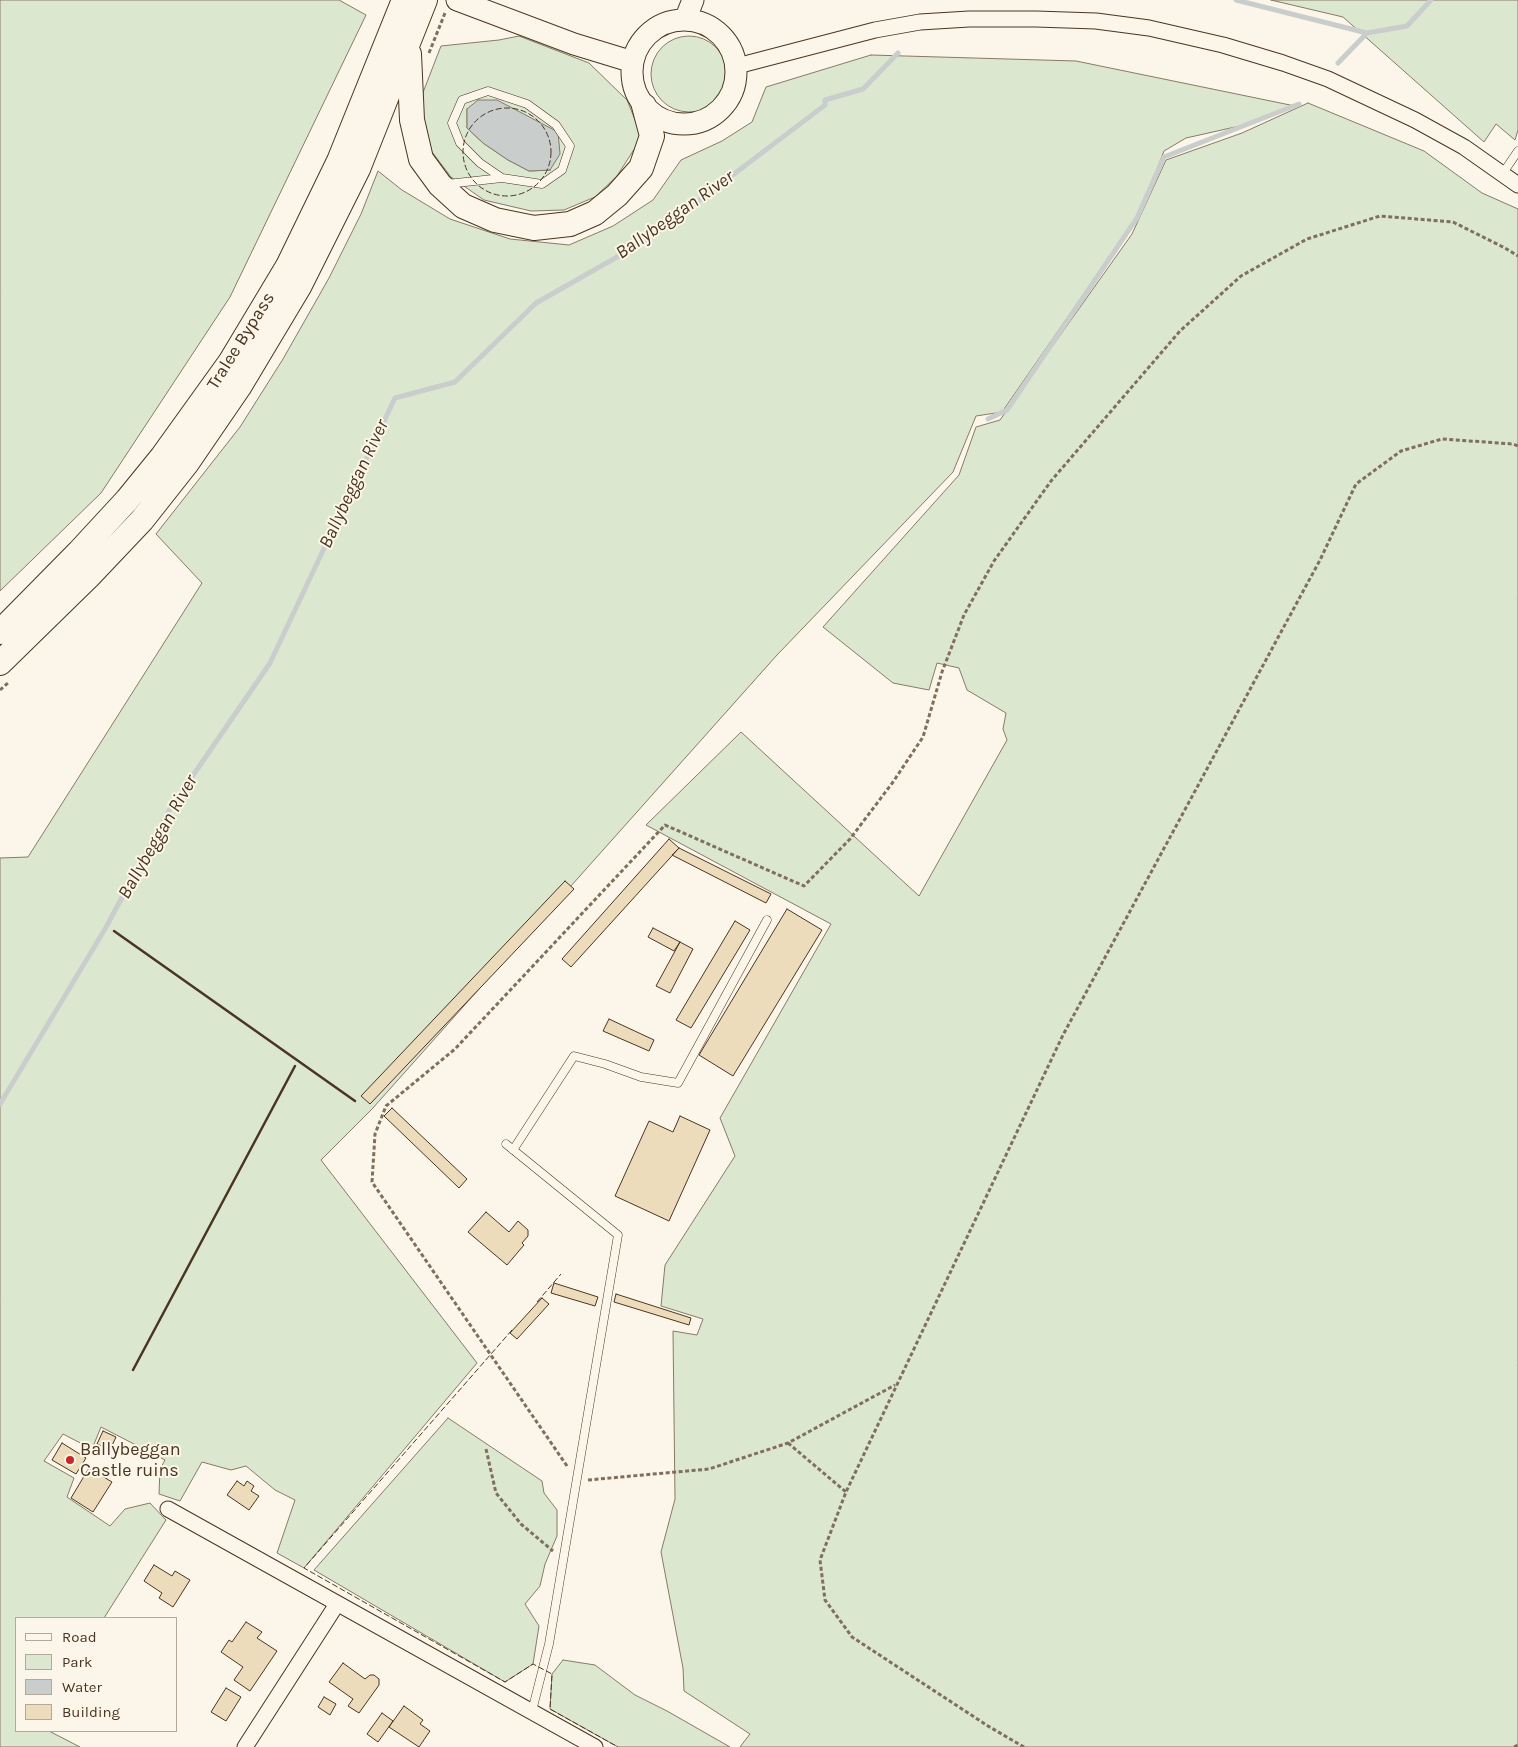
<!DOCTYPE html>
<html>
<head>
<meta charset="utf-8">
<style>
  body { margin:0 }
  #map { position:relative; width:1518px; height:1747px; overflow:hidden; background:#fbf6e9; font-family:Karla,sans-serif }
  canvas { display:block }
  .legend { position:absolute; left:15px; top:1617px; width:162px; height:115px; box-sizing:border-box; background:#fbf6e9; border:1px solid #b4a999; margin:0; padding:6px 9px; list-style:none; font-size:15px; color:#4a3520 }
  .legend li { display:flex; align-items:center; gap:10px; height:25px }
  .legend b { width:25px; border:1px solid #b4a999 }
</style>
</head>
<body>
<div id="map">
<canvas width="1518" height="1747"></canvas>
<ul class="legend">
<li><b style="height:6px;background:#fbf6e9"></b>Road</li>
<li><b style="height:14px;background:#dce7d0"></b>Park</li>
<li><b style="height:14px;background:#c9cecd"></b>Water</li>
<li><b style="height:14px;background:#ecdcbc"></b>Building</li>
</ul>
</div>
<script>
const ctx = document.querySelector('canvas').getContext('2d');
ctx.lineJoin = 'round';
function fill(path, color) {
  ctx.fillStyle = color;
  ctx.fill(path, 'evenodd');
}
function shape(rows) {
  const path = new Path2D();
  for (const r of rows) {
    if (r.length === 3) {
      path.moveTo(r[0] + r[2], r[1]);
      path.arc(r[0], r[1], r[2], 0, 2 * Math.PI);
      continue;
    }
    path.moveTo(r[0], r[1]);
    for (let i = 2; i < r.length; i += 2) path.lineTo(r[i], r[i + 1]);
  }
  return path;
}
function strokePath(path, color, width, dash) {
  ctx.strokeStyle = color;
  ctx.lineWidth = width;
  ctx.lineCap = dash ? 'butt' : 'round';
  ctx.setLineDash(dash || []);
  ctx.stroke(path);
}
function drawText(font, color, halo, rows, align = 'center') {
  ctx.font = font + ' Karla,sans-serif';
  ctx.lineWidth = 4;
  ctx.setLineDash([]);
  ctx.textBaseline = 'middle';
  ctx.strokeStyle = halo;
  ctx.fillStyle = color;
  for (const [text, x, y, turn = 0] of rows) {
    ctx.save();
    ctx.translate(x, y);
    ctx.rotate((+turn || 0) * Math.PI / 180);
    ctx.textAlign = isNaN(turn) ? turn : align;
    if (halo) ctx.strokeText(text, 0, 0);
    ctx.fillText(text, 0, 0);
    ctx.restore();
  }
}
const green = shape([
  [0,0,339,0,366,15,230,297,101,493,0,591,0,0],
  [1271,0,1518,0,1518,130,1515,140,1496,124,1484,142,1343,17,1271,0],
  [519,36,589,63,627,100,642,137,617,176,595,197,564,210,531,211,484,200,451,177,429,148,423,131,422,95,441,46,499,40,519,36],
  [467,109,551,170,529,171,508,160,483,143,467,128,467,109],
  [689,74,38],
  [871,55,1076,61,1295,106,1244,125,1186,138,1164,151,1141,211,1002,412,976,416,953,472,777,655,372,1109,321,1160,477,1363,304,1568,277,1553,295,1500,275,1490,246,1466,231,1470,202,1462,180,1501,159,1494,160,1469,165,1460,101,1427,92,1449,63,1434,44,1461,74,1478,67,1497,110,1526,125,1509,150,1503,166,1520,104,1618,16,1618,16,1731,49,1731,80,1747,0,1747,0,858,28,857,202,583,156,534,240,427,283,359,329,278,361,214,378,171,402,190,450,219,510,239,569,245,613,226,653,200,681,160,722,141,752,122,766,87,871,55],
  [1308,103,1424,151,1482,193,1518,209,1518,1747,740,1747,750,1734,684,1691,683,1668,661,1552,675,1499,673,1331,697,1335,703,1319,661,1306,665,1265,735,1156,720,1118,831,924,646,825,741,732,919,896,1007,740,1003,729,1006,713,967,690,959,668,937,663,929,690,893,683,823,627,959,475,976,427,1000,420,1132,234,1166,160,1242,133,1308,103],
  [448,1418,542,1481,544,1493,557,1510,557,1536,545,1564,540,1586,525,1604,539,1626,533,1664,505,1682,314,1570,448,1418],
  [563,1660,595,1665,635,1695,667,1711,730,1747,618,1747,550,1709,552,1674,563,1660]
]);
fill(green, '#dce7d0');
strokePath(green, '#887966', 1);
const water = shape([
  [478,100,497,100,558,132,560,154,550,170,529,171,508,160,483,143,467,128,467,109,478,100]
]);
fill(water, '#c9cecd');
strokePath(water, '#887966', 1);
strokePath(shape([
  [1236,0,1367,33],
  [1338,63,1367,33,1407,26,1431,0],
  [988,419,1007,410,1137,218,1164,157,1299,104],
  [0,1104,105,929,170,809,270,663,395,398,455,382,536,303,647,240,825,105,825,100,863,89,898,53]
]), '#c9cecd', 5);
const building = shape([
  [669,839,679,848,571,967,562,959,669,839],
  [679,848,771,894,766,903,672,855,679,848],
  [565,881,574,889,370,1104,361,1096,565,881],
  [787,909,822,930,733,1076,699,1055,787,909],
  [735,921,750,930,691,1028,676,1020,735,921],
  [653,928,680,942,674,951,648,937,653,928],
  [680,942,693,949,670,993,656,986,680,942],
  [609,1019,654,1040,649,1051,603,1031,609,1019],
  [392,1108,467,1179,459,1188,384,1116,392,1108],
  [680,1116,710,1130,669,1221,615,1196,649,1121,673,1132,680,1116],
  [486,1212,509,1232,518,1221,528,1230,528,1236,522,1243,524,1245,507,1265,468,1232,486,1212],
  [554,1283,598,1297,595,1306,551,1293,554,1283],
  [616,1294,691,1318,689,1325,614,1302,616,1294],
  [542,1298,549,1304,517,1339,510,1333,542,1298],
  [103,1431,116,1437,110,1450,97,1444,103,1431],
  [62,1443,86,1458,76,1474,52,1460,62,1443],
  [89,1468,112,1482,93,1512,71,1498,89,1468],
  [237,1481,244,1486,247,1481,254,1486,251,1491,259,1496,249,1510,227,1495,237,1481],
  [154,1565,172,1576,175,1571,190,1580,173,1607,159,1598,162,1593,144,1581,154,1565],
  [246,1622,262,1632,257,1638,277,1651,250,1691,234,1680,243,1667,221,1652,229,1640,232,1642,246,1622],
  [343,1663,365,1679,370,1675,374,1675,379,1679,379,1685,359,1713,348,1706,353,1699,329,1682,343,1663],
  [226,1688,241,1697,226,1721,211,1712,226,1688],
  [324,1697,336,1704,330,1715,318,1707,324,1697],
  [404,1706,423,1720,420,1724,430,1731,419,1747,389,1727,404,1706],
  [382,1713,393,1721,378,1742,367,1734,382,1713]
]);
fill(building, '#ecdcbc');
strokePath(building, '#4a3520', 1);
const lane = shape([
  [1503,173,1518,151],
  [447,184,502,178,542,184,562,170,570,146,556,125,527,104,488,91,462,100,452,123,460,143,480,163,502,178],
  [506,1144,618,1235,549,1644,532,1711],
  [513,1150,574,1056,605,1064,641,1077,678,1083,767,920]
]);
const street = shape([
  [737,66,875,30,920,22,969,19,1036,19,1096,21,1149,28,1223,45,1283,63,1328,79,1415,120,1464,147,1518,185],
  [168,1509,595,1747],
  [245,1747,337,1604]
]);
const secondary = shape([
  [457,0,574,44,633,62],
  [684,72,52],
  [685,20,693,0]
]);
const primary = shape([
  [409,54,412,120,421,159,440,185,463,206,495,220,534,228,570,224,595,213,617,195,641,168,652,136,644,106],
  [0,632,79,552,127,500,162,457,231,361,288,266,339,161,404,0],
  [0,663,88,577,142,520,187,463,239,387,300,285,358,169,425,0]
]);
strokePath(lane, '#4a3520', 9);
strokePath(street, '#4a3520', 17);
strokePath(secondary, '#4a3520', 23);
strokePath(primary, '#4a3520', 26);
strokePath(shape([
  [429,53,445,13],
  [0,690,9,682],
  [788,1443,846,1492],
  [486,1449,496,1493,521,1524,553,1551],
  [567,1466,372,1182,375,1134,386,1106,455,1049,665,825,804,886,850,839,893,782,923,737,942,672,964,615,994,561,1051,481,1180,331,1241,276,1307,239,1380,216,1453,222,1505,248,1518,256],
  [588,1480,709,1469,788,1443,895,1385],
  [1024,1747,988,1726,852,1637,825,1600,820,1560,846,1492,1063,1035,1320,560,1356,484,1401,451,1442,439,1513,444,1518,446],
  [1514,1747,1518,1745]
]), '#7f6f5c', 3, [4, 2.5]);
strokePath(lane, '#fbf6e9', 8);
strokePath(street, '#fbf6e9', 15);
strokePath(secondary, '#fbf6e9', 21);
strokePath(primary, '#fbf6e9', 24);
strokePath(shape([
  [507,152,44],
  [537,1302,561,1274],
  [512,1330,304,1568,505,1682,533,1664,552,1674,550,1709,618,1747]
]), '#4a3520', 1, [6, 2.5]);
strokePath(shape([
  [114,931,355,1101],
  [133,1370,295,1066]
]), '#4a3520', 2.5);
for (const [x, y, r, color] of [
  [70,1460,5,"#c62828"]
]) {
  const dot = new Path2D();
  dot.arc(x, y, r, 0, 2 * Math.PI);
  ctx.fillStyle = color;
  ctx.fill(dot);
  strokePath(dot, '#fbf6e9', 2);
}
drawText('18px', '#4a3520', '#fbf6e9', [
  ["Tralee Bypass",241,341,-58]
]);
drawText('18px', '#4a3520', '#fbf6e9', [
  ["Ballybeggan",80,1450],
  ["Castle ruins",80,1471]
], 'left');
drawText('italic 19px', '#4a3520', '#fbf6e9', [
  ["Ballybeggan River",675,215,-35],
  ["Ballybeggan River",354,484,-65],
  ["Ballybeggan River",158,837,-60]
]);
</script>
</body>
</html>
